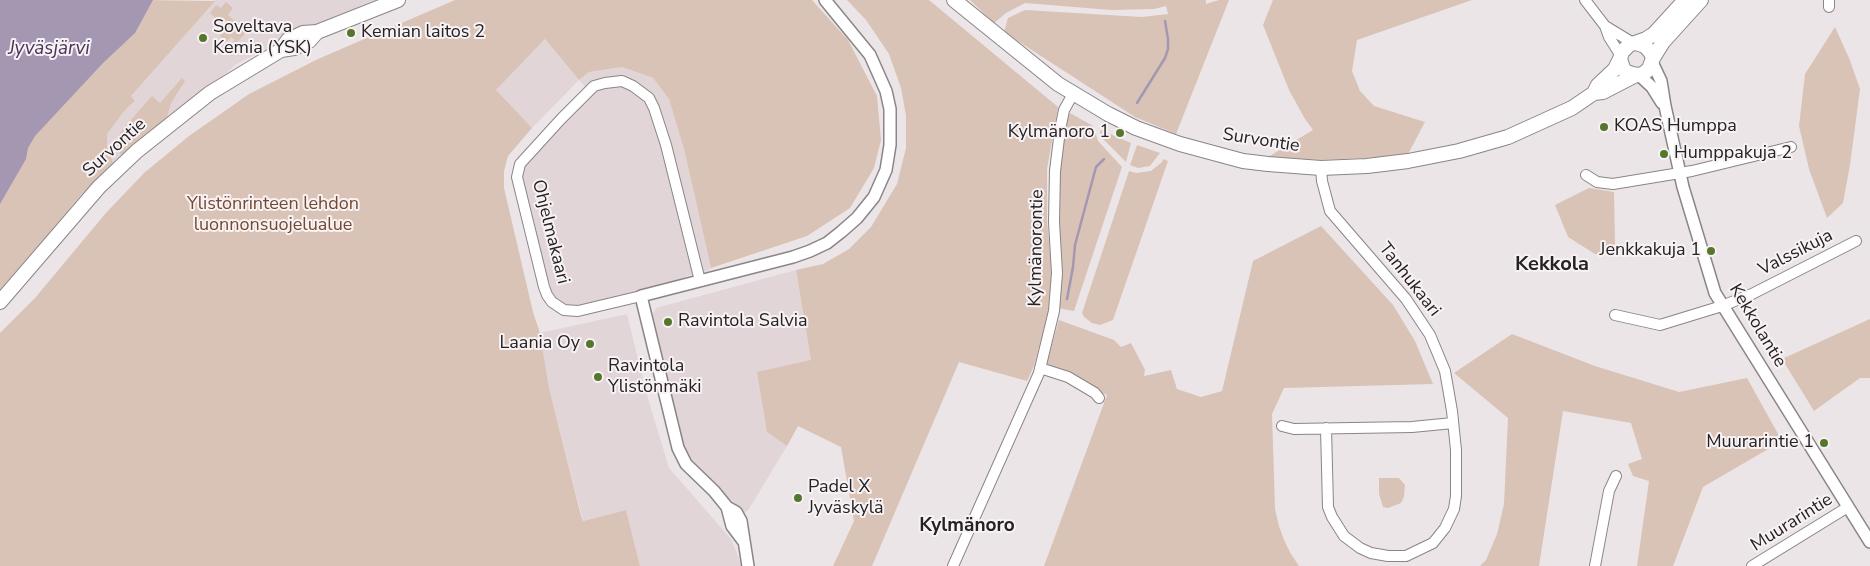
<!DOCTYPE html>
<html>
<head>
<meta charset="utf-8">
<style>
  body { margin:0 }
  canvas { display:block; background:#ebe5e7 }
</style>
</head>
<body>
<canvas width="1870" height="566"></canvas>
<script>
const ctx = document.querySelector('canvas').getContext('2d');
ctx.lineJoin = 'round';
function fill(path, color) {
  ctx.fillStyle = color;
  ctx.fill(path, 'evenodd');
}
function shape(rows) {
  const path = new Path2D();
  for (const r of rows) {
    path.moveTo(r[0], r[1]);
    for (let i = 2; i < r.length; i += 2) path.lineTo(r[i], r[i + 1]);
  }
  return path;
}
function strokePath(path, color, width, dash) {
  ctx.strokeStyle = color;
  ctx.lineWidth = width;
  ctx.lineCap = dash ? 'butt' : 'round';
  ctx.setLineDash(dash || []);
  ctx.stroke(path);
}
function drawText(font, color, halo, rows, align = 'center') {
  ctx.font = font + ' "Nunito Sans",sans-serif';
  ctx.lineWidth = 4;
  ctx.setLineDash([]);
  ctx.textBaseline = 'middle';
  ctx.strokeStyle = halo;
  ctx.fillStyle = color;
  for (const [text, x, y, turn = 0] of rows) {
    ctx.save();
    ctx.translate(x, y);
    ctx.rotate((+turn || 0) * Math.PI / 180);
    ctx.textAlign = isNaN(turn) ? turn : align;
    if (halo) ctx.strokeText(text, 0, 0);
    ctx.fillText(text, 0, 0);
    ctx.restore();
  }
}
fill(shape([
  [214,0,385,0,295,34,235,65,215,84,114,165,107,146,107,134,125,110,135,101,131,96],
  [545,39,579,80,589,72,622,67,653,78,669,99,685,153,711,268,707,271,687,276,678,281,578,306,567,306,556,299,550,290,521,174,522,169,591,94,579,80,532,128,495,91],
  [796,270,811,360,767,432,787,446,749,509,741,516,733,502,695,467,688,456,682,440,652,315,656,308],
  [627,314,646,392,669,468,731,539,742,566,640,566,626,510,583,521,549,388,540,333]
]), '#e2d5d7');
fill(shape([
  [138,0,215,1,131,96,135,101,125,110,107,134,107,146,114,165,81,195,0,292,0,175],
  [455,0,812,0,848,40,877,96,881,140,874,168,850,208,807,236,711,268,685,153,669,99,653,78,622,67,589,72,579,80,545,39,496,90,532,128,508,156,504,171,504,188,533,312,540,333,549,388,581,516,583,521,626,510,640,566,0,566,0,333,35,298,105,214,144,173,189,136,249,94,318,59],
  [847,0,929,0,1058,107,1047,169,1047,221,1052,272,1049,311,1034,366,1027,381,959,362,872,566,833,566,854,521,841,447,798,426,787,446,767,432,757,372,811,360,796,270,823,264,849,249,871,227,897,184,906,148,906,116,901,88,889,54,866,20],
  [970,0,1206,0,1206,4,1219,0,1229,0,1176,134,1135,117,1004,32,1008,18,1025,10,1142,17,1168,14,1166,6,1154,9,1111,10,1025,3,1006,13,994,23],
  [1273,0,1472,0,1357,40,1352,71,1360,91,1374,106,1425,122,1407,156,1321,160,1268,157,1313,130,1305,119,1289,90,1263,25],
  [226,2,233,8,228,15,247,32,232,47,230,45,235,40,231,37,226,42,220,36,227,29,223,25,227,24,228,22,224,19,221,23,210,13,216,5,221,8],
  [1835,27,1849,58,1860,89,1850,165,1843,203,1827,218,1809,169,1799,126,1805,74],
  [182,78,185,81,171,103,166,120,125,155,121,155,116,144,117,138,122,130,152,96,160,103],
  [1070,113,1093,126,1098,141,1122,167,1074,311,1058,308,1059,171,1064,130],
  [1101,130,1131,143,1126,162,1102,138,1100,132],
  [1137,145,1160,153,1150,166,1138,168,1130,165],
  [1163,159,1168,161,1113,320,1100,325,1092,323,1084,317,1082,313,1129,171,1136,173,1151,171,1162,162],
  [1589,188,1614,192,1615,244,1609,253,1595,254,1568,237,1555,205],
  [1321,226,1393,305,1415,341,1433,384,1284,388,1272,414,1275,509,1279,526,1284,540,1291,554,1299,566,1044,566,1107,395,1046,365,1059,320,1114,340,1121,347,1131,343,1145,370,1144,376,1171,370,1177,389,1201,397,1222,391,1253,261],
  [1870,319,1870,378,1860,378,1814,411,1782,359],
  [1512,334,1595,366,1679,392,1747,378,1782,441,1703,487,1673,566,1637,566,1649,481,1633,476,1628,464,1642,459,1631,423,1563,411,1539,566,1480,566,1486,560,1497,534,1504,504,1508,418,1454,373],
  [1379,478,1399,478,1405,485,1404,497,1401,503,1388,508,1383,507,1379,494]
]), '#d9c3b6');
fill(shape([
  [0,0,153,0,135,33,103,63,35,136,28,148,26,159,0,204]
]), '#a497b2');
strokePath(shape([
  [1137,103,1165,58,1168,49,1168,39,1165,21],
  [1067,299,1073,267,1075,245,1096,167,1104,159]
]), '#a497b2', 2.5);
const minor = shape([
  [1585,0,1605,26,1609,37,1621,56],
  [1829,0,1829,7],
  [1605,26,1633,43],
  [1321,168,1322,181,1330,211,1406,299,1430,335,1445,371,1452,411,1456,450,1456,496,1454,509,1445,528,1433,543,1406,556,1388,556,1371,553,1360,548,1344,536,1332,517,1328,507,1326,428],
  [1586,175,1597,182,1613,184,1692,171,1791,147],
  [641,296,578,311,564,310,552,302,547,295,544,287,517,177,520,164,561,119,594,86,605,83,622,81,633,86,649,98,654,108,666,145,700,281],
  [1615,315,1660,325,1722,306,1752,294,1856,241],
  [1040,368,1068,377,1095,393,1099,398],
  [1282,426,1294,429,1412,427,1453,423],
  [953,566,1039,373,1054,311,1057,273,1054,222,1055,171,1060,130,1064,110,1073,94],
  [1595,566,1609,491,1616,476],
  [1752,566,1848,507]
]);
const tertiary = shape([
  [1652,62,1661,81,1665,106,1683,187,1715,293,1870,542],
  [1639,75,1652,87,1662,103],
  [727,507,732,526,744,542],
  [748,566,741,521,736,512,727,507,714,491,686,464,678,448,641,296,793,257,810,251,827,243,841,232,857,218,874,197,886,170,890,145,890,109,886,91,870,55,825,0]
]);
const secondary = shape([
  [954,0,1058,84,1108,114,1136,128,1180,144,1243,161,1268,164,1321,168,1367,166,1408,161,1459,151,1508,137,1572,108,1594,93,1598,85,1615,69,1620,59],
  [1636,43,1645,46,1651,53,1653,58,1649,69,1643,74,1636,75,1626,72,1623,68,1620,59,1622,52,1629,45,1646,39,1654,34,1685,0],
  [281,50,288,40,303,33,317,32,398,0],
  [1653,58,1663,42,1701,0],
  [1594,93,1603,92,1636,75],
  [0,302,99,187,137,151,210,93,281,50,294,48,309,41,317,32]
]);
strokePath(minor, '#8a8586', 12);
strokePath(tertiary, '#8a8586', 14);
strokePath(secondary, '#8a8586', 16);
strokePath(minor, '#fff', 10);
strokePath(tertiary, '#fff', 11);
strokePath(secondary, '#fff', 14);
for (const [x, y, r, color] of [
  [351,33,5,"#55762d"],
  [203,38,5,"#55762d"],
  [1604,127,5,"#55762d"],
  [1120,133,5,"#55762d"],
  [1664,154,5,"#55762d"],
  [1711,251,5,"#55762d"],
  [668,322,5,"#55762d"],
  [590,344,5,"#55762d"],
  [598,377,5,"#55762d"],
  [1824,443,5,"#55762d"],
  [798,498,5,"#55762d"]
]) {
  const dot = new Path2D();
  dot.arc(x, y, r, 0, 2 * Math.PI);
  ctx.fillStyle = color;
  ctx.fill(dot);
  strokePath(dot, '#f8f2f4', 2);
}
drawText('18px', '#242223', '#f8f2f4', [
  ["Soveltava",213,28],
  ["Kemia (YSK)",213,49],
  ["Kemian laitos 2",361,33],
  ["KOAS Humppa",1614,127],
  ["Kylmänoro 1",1110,133,"right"],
  ["Humppakuja 2",1674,154],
  ["Jenkkakuja 1",1701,251,"right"],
  ["Ravintola Salvia",678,322],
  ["Laania Oy",580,344,"right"],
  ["Ravintola",608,367],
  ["Ylistönmäki",608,388],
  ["Muurarintie 1",1814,443,"right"],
  ["Padel X",808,488],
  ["Jyväskylä",808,509]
], 'left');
drawText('18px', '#242223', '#f8f2f4', [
  ["Survontie",1261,141,9],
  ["Survontie",115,148,-42],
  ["Ohjelmakaari",550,232,76],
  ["Kylmänorontie",1037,248,-89],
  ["Valssikuja",1796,253,-27],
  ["Tanhukaari",1409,280,52],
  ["Kekkolantie",1757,326,59],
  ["Muurarintie",1792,523,-32]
]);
drawText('18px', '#74492f', '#f8f2f4', [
  ["Ylistönrinteen lehdon",273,205],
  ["luonnonsuojelualue",273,226]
]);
drawText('italic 19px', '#48345c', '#f8f2f4', [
  ["Jyväsjärvi",49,49]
]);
drawText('bold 19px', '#242223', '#f8f2f4', [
  ["Kylmänoro",967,526]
]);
drawText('bold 20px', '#242223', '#f8f2f4', [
  ["Kekkola",1552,265]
]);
</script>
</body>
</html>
